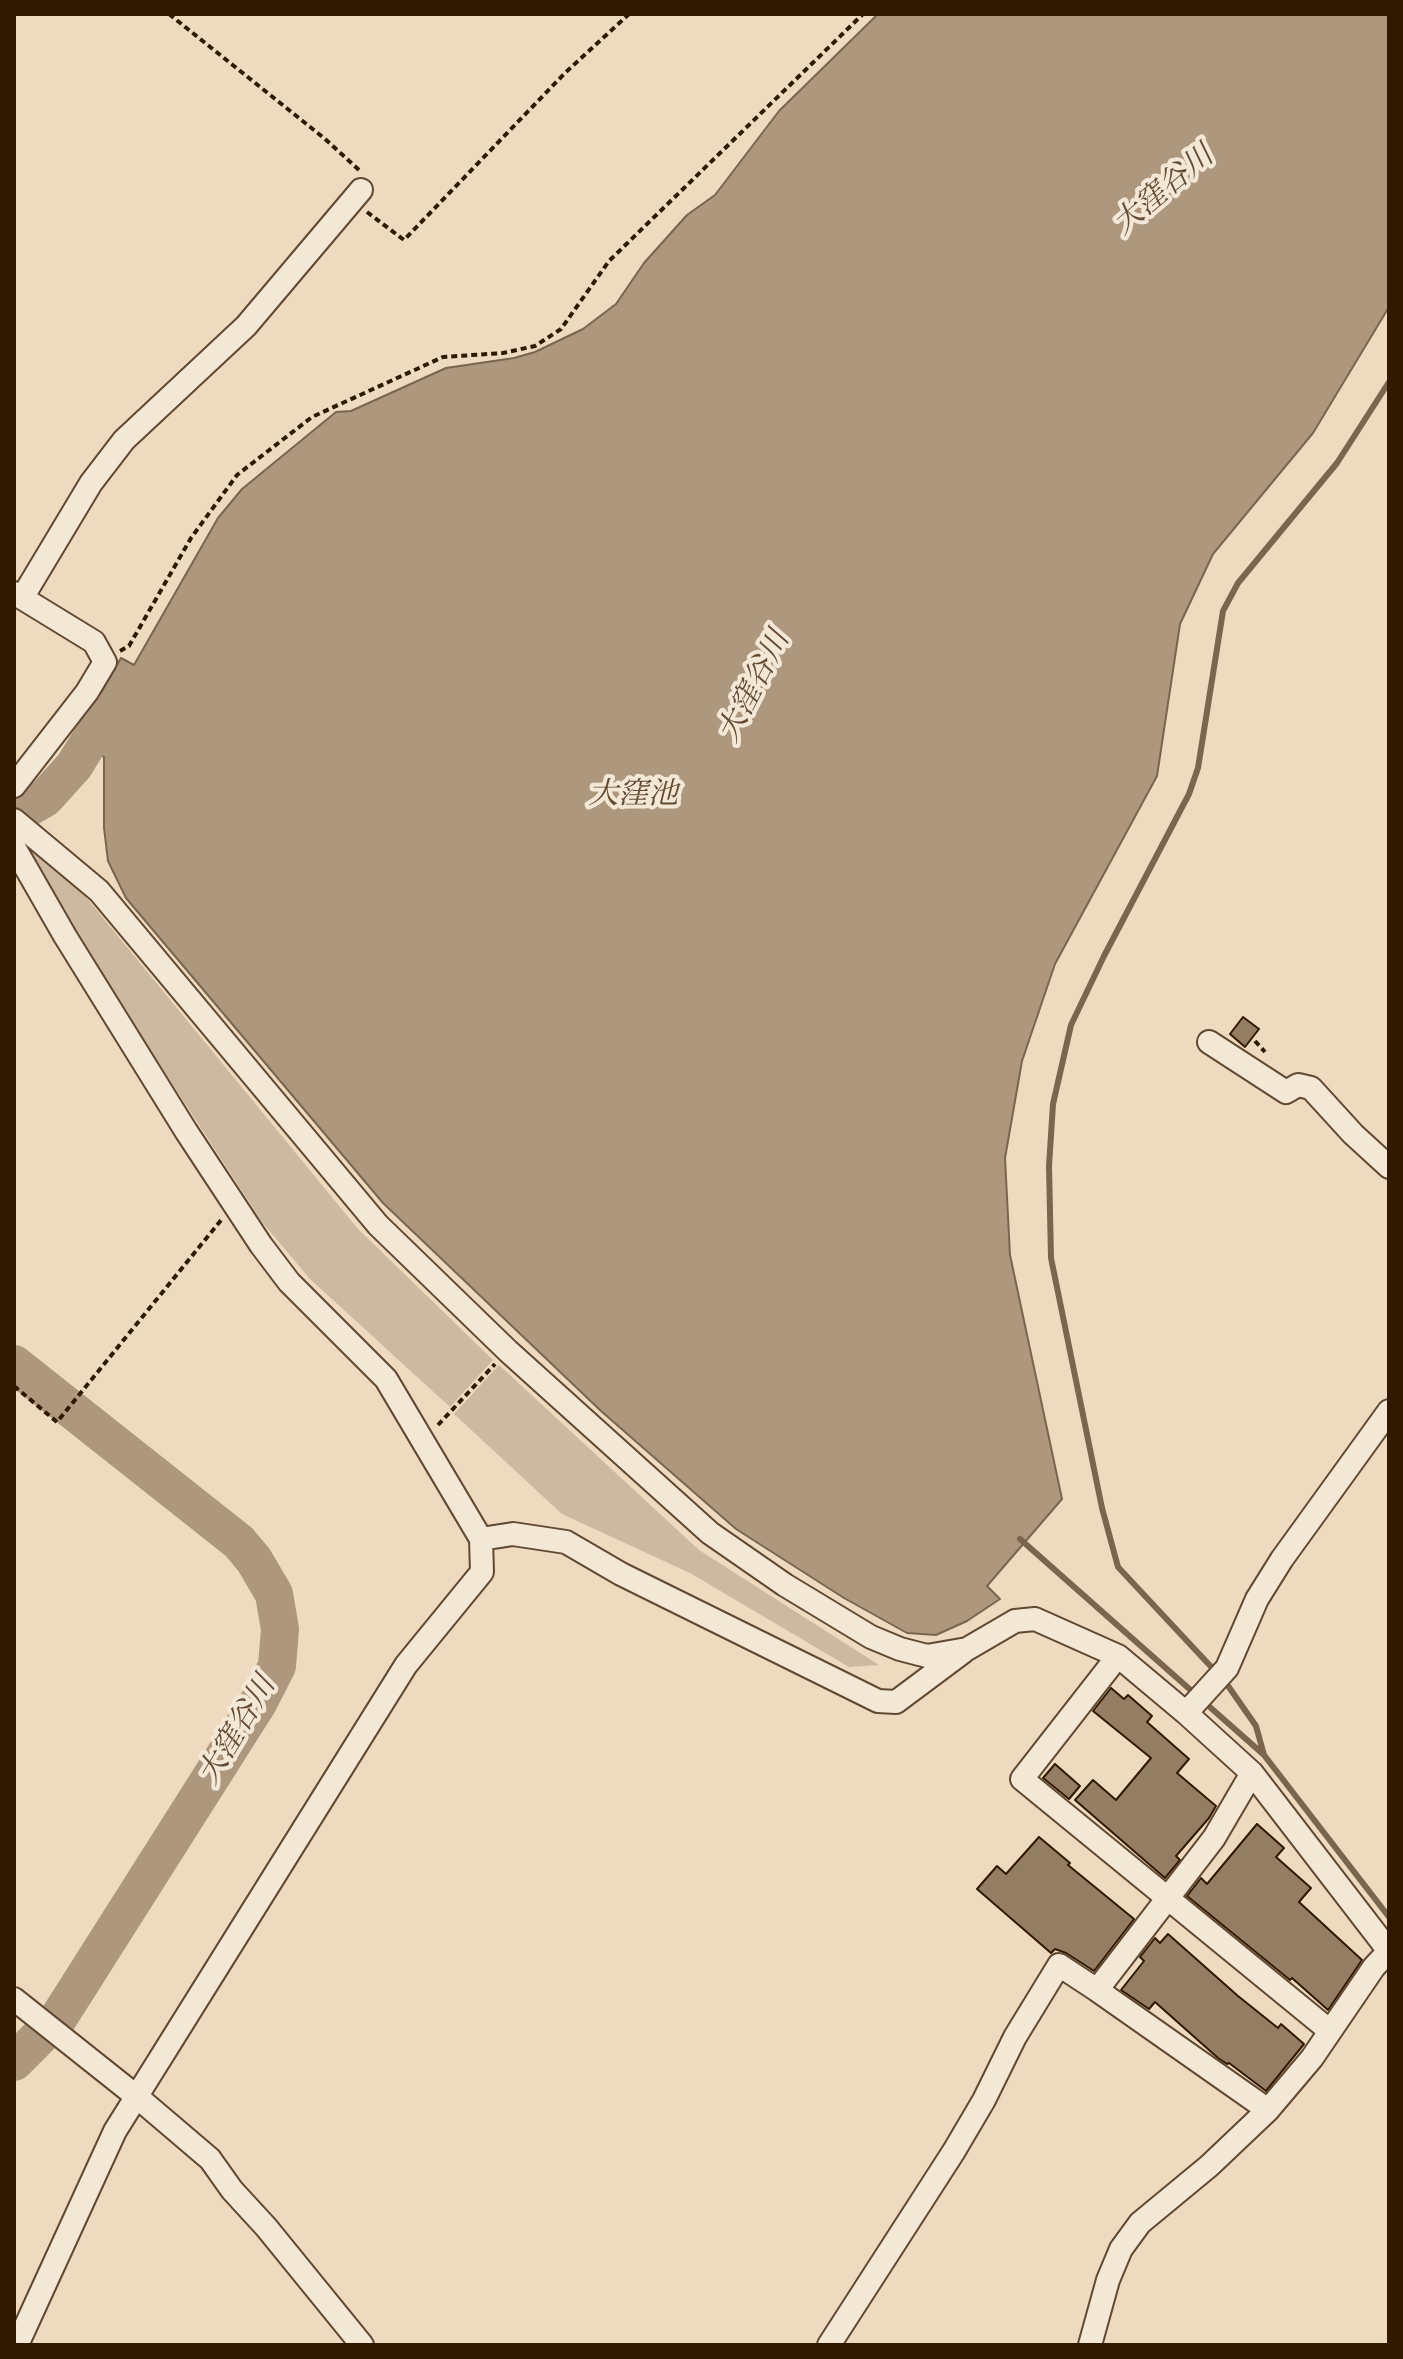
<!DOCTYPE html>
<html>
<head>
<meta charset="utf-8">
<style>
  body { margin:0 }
  #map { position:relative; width:1403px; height:2359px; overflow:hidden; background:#eddabf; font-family:Alegreya,serif }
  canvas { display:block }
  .frame { position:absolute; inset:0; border:16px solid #311900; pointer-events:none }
</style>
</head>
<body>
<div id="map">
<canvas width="1403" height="2359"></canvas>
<div class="frame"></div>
</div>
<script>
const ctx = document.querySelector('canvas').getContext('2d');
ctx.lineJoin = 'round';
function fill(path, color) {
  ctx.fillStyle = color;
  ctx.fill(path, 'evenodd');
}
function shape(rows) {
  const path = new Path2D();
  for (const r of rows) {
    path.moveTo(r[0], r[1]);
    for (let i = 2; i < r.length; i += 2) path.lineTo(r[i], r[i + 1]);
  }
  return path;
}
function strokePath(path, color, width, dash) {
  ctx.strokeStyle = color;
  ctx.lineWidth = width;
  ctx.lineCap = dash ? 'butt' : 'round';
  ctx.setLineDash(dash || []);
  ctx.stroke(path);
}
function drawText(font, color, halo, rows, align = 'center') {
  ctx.font = font + ' Alegreya,"Noto Serif JP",serif';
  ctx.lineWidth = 8;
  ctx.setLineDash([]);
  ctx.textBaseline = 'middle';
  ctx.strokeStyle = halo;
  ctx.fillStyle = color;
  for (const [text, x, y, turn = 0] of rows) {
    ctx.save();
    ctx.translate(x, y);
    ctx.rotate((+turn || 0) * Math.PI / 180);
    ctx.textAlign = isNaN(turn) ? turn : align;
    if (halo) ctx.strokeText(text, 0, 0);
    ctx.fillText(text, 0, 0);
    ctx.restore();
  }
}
fill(shape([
  [29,841,72,880,358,1229,493,1360,450,1407,310,1279,262,1222,71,928,24,844],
  [499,1365,699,1550,879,1665,849,1667,690,1573,562,1514,454,1414]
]), '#cdb99f');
const water = shape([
  [878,14,1389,14,1389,307,1313,433,1213,554,1180,624,1157,776,1055,964,1022,1061,1005,1158,1010,1255,1062,1499,987,1586,1000,1599,967,1621,936,1635,907,1633,844,1598,736,1529,601,1411,383,1203,126,898,108,861,104,828,104,757,74,739,121,658,134,665,218,518,242,489,336,412,351,411,446,368,514,358,535,352,583,329,616,304,644,263,687,215,715,195,779,111,878,14]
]);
fill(water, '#ad987e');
strokePath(water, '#7b654c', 2);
strokePath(shape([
  [1020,1539,1264,1755,1389,1917],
  [1216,1672,1118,1567,1102,1508,1051,1258,1049,1166,1053,1104,1071,1025,1104,956,1189,794,1198,768,1223,611,1238,583,1337,463,1389,382],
  [1224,1680,1256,1726,1264,1755]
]), '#7b654c', 6);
strokePath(shape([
  [14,816,45,798,74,766,108,711,117,714],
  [14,1364,239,1542,254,1560,274,1594,280,1629,277,1666,258,1703,59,2017,14,2062]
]), '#ad987e', 38);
const building = shape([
  [1243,1017,1259,1029,1245,1047,1230,1034,1243,1017],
  [1111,1688,1124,1699,1128,1695,1152,1716,1147,1722,1189,1759,1177,1773,1216,1806,1209,1818,1176,1856,1180,1860,1165,1878,1075,1800,1093,1780,1116,1800,1151,1758,1093,1711,1111,1688],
  [1055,1764,1080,1786,1069,1799,1043,1778,1055,1764],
  [1257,1824,1284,1848,1276,1857,1311,1888,1299,1902,1362,1960,1328,2010,1292,1978,1290,1980,1187,1896,1201,1878,1207,1884,1257,1824],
  [1039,1837,1070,1863,1068,1865,1134,1919,1094,1971,1066,1953,1055,1949,1051,1953,977,1889,997,1866,1006,1874,1039,1837],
  [1168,1934,1238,1996,1278,2028,1281,2024,1304,2044,1266,2091,1229,2063,1227,2064,1218,2058,1155,2002,1149,2009,1121,1990,1144,1961,1140,1957,1155,1938,1160,1943,1168,1934]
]);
fill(building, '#937d63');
strokePath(building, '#311900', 2);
const minor = shape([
  [14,593,94,642,105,662,87,692,14,786],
  [22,598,91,483,124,440,246,326,361,190],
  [14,820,99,891,378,1225,508,1351,710,1533,785,1585,871,1637,900,1649,927,1656,967,1649,1015,1621,1035,1619,1118,1656,1186,1713,1252,1773,1389,1951],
  [14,847,65,936,186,1131,261,1245,289,1282,386,1379,481,1539,482,1572,406,1665,115,2131,17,2345],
  [1209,1042,1286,1092,1298,1085,1311,1088,1353,1134,1389,1167],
  [481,1539,513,1534,566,1542,621,1574,878,1701,896,1702,963,1652],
  [1118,1656,1022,1779,1330,2031],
  [1186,1713,1227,1668,1257,1599,1282,1559,1389,1411],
  [1097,1990,1268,2110],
  [14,1999,136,2096,210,2159,232,2190,266,2227,362,2345],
  [829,2345,954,2151,984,2100,1015,2037,1059,1965,1097,1990,1214,1838,1252,1773],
  [1090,2345,1108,2280,1121,2249,1140,2223,1209,2166,1268,2110,1312,2058,1374,1967,1389,1951]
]);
strokePath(minor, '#604930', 26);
strokePath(shape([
  [169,14,324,138,359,170],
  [367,212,404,240,565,73,629,14],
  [120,651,129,646,191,538,237,475,312,417,443,357,503,353,535,346,561,329,609,261,863,14],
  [1255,1041,1265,1052],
  [14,1386,57,1422,222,1219],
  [438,1425,495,1364]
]), '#311900', 4, [6, 4]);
strokePath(minor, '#f3e7d5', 22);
drawText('italic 30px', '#634c32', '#f3e7d5', [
  ["大窪谷川",1164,191,-40],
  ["大窪谷川",755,687,-63],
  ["大窪池",633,796],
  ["大窪谷川",238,1731,-59]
]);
</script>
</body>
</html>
